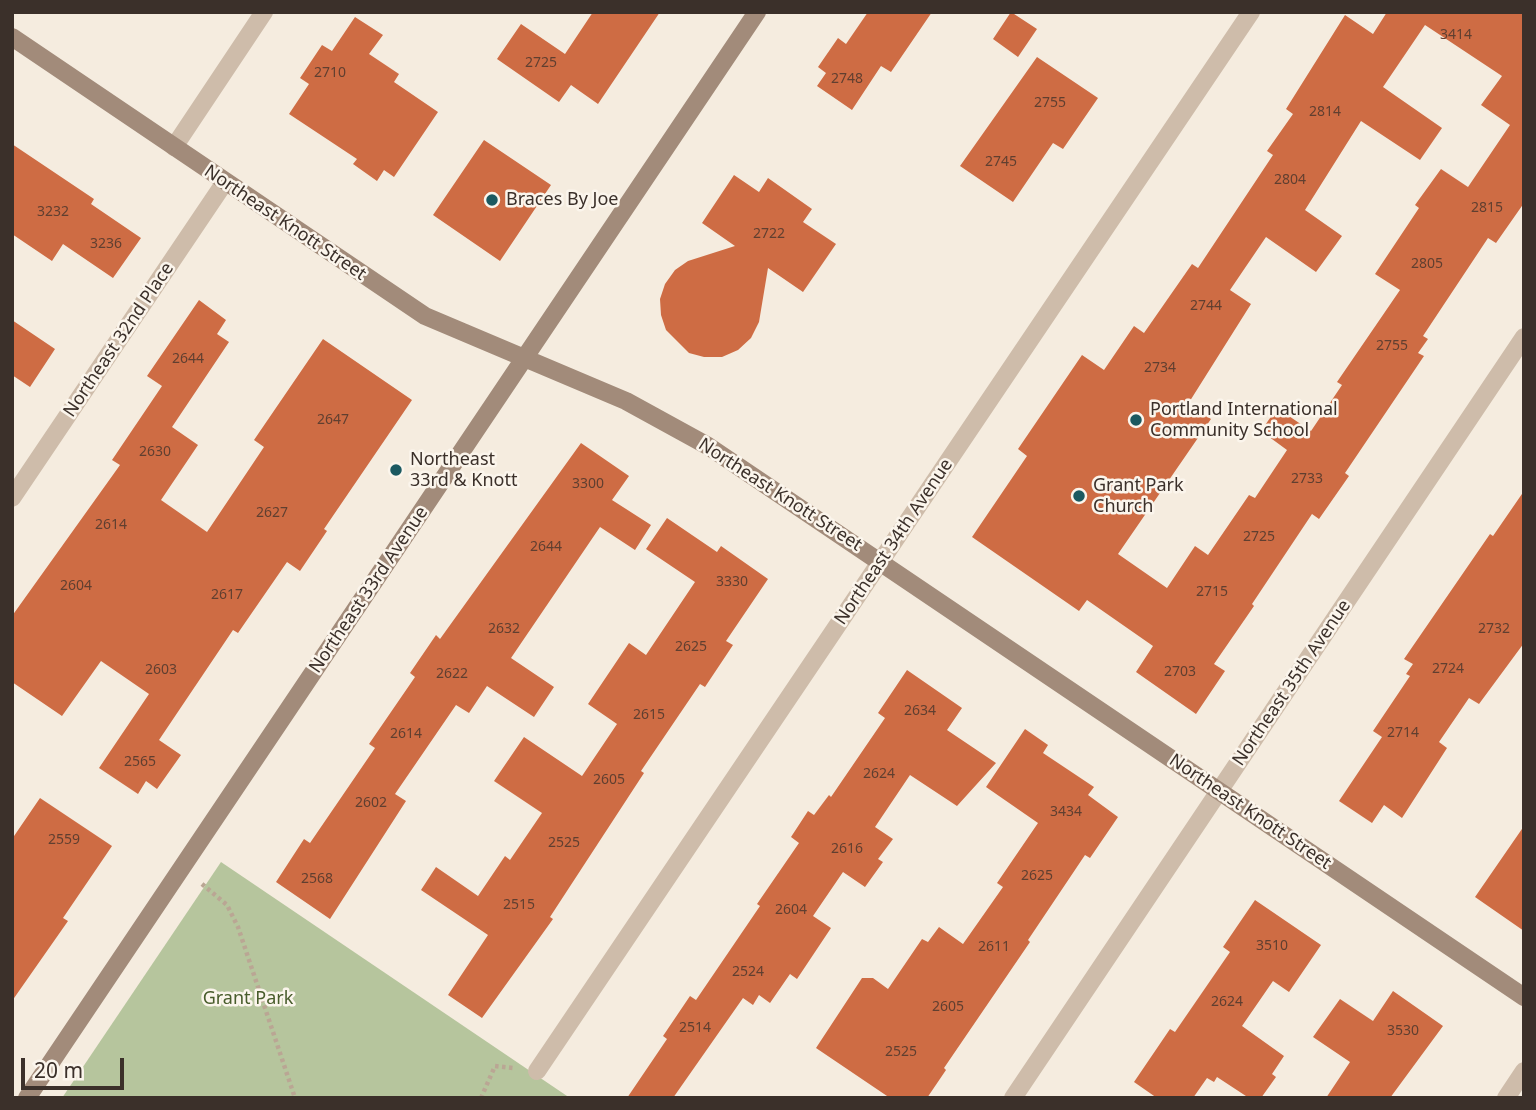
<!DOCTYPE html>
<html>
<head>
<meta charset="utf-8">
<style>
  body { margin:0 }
  #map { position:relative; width:1536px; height:1110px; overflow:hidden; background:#f5ecdf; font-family:"Noto Sans",sans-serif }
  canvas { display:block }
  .frame { position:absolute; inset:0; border:14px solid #3b302a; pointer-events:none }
  .scale { position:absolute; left:21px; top:1058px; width:103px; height:32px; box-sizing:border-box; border:4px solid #3b302a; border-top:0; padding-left:9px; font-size:21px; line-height:24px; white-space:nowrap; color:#3b302a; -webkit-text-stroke:5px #fbf5ec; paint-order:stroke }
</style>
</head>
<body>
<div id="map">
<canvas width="1536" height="1110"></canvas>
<div class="frame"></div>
<div class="scale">20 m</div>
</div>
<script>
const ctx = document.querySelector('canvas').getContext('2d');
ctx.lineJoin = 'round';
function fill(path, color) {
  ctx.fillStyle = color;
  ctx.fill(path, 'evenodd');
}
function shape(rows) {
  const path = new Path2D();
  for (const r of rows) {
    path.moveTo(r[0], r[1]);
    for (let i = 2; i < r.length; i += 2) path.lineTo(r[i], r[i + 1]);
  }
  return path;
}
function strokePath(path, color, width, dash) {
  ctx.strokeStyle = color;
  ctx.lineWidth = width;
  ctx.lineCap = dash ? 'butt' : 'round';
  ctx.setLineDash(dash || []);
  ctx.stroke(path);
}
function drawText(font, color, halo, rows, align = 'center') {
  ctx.font = font + ' "Noto Sans",sans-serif';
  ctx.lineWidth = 5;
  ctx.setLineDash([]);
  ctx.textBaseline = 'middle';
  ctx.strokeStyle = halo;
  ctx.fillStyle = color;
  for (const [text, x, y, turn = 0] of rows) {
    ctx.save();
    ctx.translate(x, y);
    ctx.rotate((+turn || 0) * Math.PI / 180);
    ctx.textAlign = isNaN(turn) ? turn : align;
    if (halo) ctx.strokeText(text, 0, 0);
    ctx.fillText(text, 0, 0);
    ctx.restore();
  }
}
fill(shape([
  [221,862,570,1098,62,1098]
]), '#b6c59d');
fill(shape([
  [593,12,660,12,598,104,571,85,559,102,497,59,521,24,565,54],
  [868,12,932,12,891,72,881,66,852,110,817,86,826,73,818,67,838,38,846,44],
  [1011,12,1037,29,1018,57,993,39],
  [1387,12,1524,12,1524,203,1496,243,1488,238,1423,336,1428,339,1418,353,1424,356,1345,473,1349,476,1319,519,1312,514,1252,604,1254,606,1214,664,1225,671,1196,714,1136,672,1153,646,1087,600,1079,611,972,537,1027,456,1018,449,1082,355,1104,370,1134,326,1144,333,1192,264,1198,268,1273,155,1267,151,1293,114,1286,109,1345,15,1373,34],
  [1425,25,1502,76,1481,105,1510,125,1468,187,1441,169,1415,205,1419,208,1375,274,1400,290,1337,382,1342,385,1311,431,1277,408,1261,431,1287,450,1255,498,1249,495,1208,555,1195,546,1167,588,1118,554,1211,419,1188,404,1251,304,1230,290,1266,237,1316,272,1342,236,1305,210,1361,121,1420,160,1442,128,1383,87],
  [355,17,383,35,369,54,399,74,394,82,438,112,394,177,384,170,377,181,353,164,357,159,289,114,309,84,300,78,322,45,332,51],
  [1037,57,1098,98,1063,149,1053,143,1013,202,960,166],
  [484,140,551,185,500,261,433,215],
  [12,144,94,199,91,204,141,238,113,278,63,244,52,261,12,234],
  [734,175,759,192,768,178,812,209,803,222,836,244,803,292,768,268,759,322,751,338,738,350,722,357,704,357,689,353,666,330,661,315,660,299,665,284,675,270,688,261,735,246,702,223],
  [199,300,226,320,217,334,229,342,172,427,198,445,161,500,207,532,264,447,254,440,323,339,412,400,324,529,327,531,300,571,287,562,238,633,233,630,159,740,181,755,157,789,146,781,138,794,99,768,149,694,101,661,62,716,12,682,12,616,120,465,112,460,162,386,147,376],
  [12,320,55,349,30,387,12,375],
  [581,443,629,476,612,500,651,525,635,550,600,527,511,658,554,687,534,717,487,686,469,713,456,705,395,794,406,801,330,919,276,882,304,839,310,843,375,748,369,744,415,677,410,673,436,635,440,639],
  [1524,491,1524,643,1479,704,1469,698,1439,742,1447,748,1402,818,1384,805,1372,823,1339,801,1382,737,1373,731,1410,676,1406,674,1413,664,1404,659,1490,534,1493,536],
  [667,518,717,552,721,546,768,579,726,641,733,645,705,687,700,684,641,771,644,773,550,917,553,919,482,1018,448,995,488,935,421,890,436,867,478,896,505,856,510,860,542,813,494,781,524,737,582,776,617,724,588,704,629,643,646,655,695,582,646,549],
  [907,670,962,708,947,730,996,763,957,806,910,775,875,827,893,839,878,859,883,862,865,887,843,872,813,916,831,928,797,979,790,974,770,1003,759,995,753,1005,743,998,673,1098,627,1098,667,1039,663,1036,690,996,696,1000,760,906,757,904,799,843,791,837,808,811,814,815,829,795,831,797,885,718,878,713],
  [1025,729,1048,745,1043,753,1094,787,1088,795,1118,817,1090,858,1085,855,1028,940,1030,942,944,1068,946,1070,927,1098,890,1098,816,1048,862,978,873,978,888,989,922,939,928,942,939,927,963,944,1003,887,997,883,1038,823,986,787],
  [40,798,112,846,63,918,68,921,12,1001,12,839],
  [1524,826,1524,931,1475,897],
  [1255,900,1321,945,1289,992,1273,981,1242,1026,1284,1056,1272,1074,1276,1077,1261,1098,1249,1098,1217,1077,1214,1082,1207,1078,1193,1098,1157,1098,1134,1082,1170,1029,1175,1032,1230,952,1223,947],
  [1393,991,1443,1026,1390,1098,1326,1098,1350,1062,1313,1037,1340,999,1373,1021]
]), '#ce6c44');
strokePath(shape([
  [202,884,227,905,238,927,295,1098],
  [481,1098,495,1066,513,1068]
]), '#baa694', 4.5, [3.5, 3.5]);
strokePath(shape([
  [174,147,264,12],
  [12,498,225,182],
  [537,1071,1251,12],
  [1013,1098,1524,337],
  [1506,1098,1524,1071]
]), '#cebcaa', 18);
strokePath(shape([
  [12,37,425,316,626,401,708,446,1524,997],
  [27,1098,757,12]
]), '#a28b7a', 18);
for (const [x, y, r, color] of [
  [492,200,7,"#1b5960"],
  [1136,420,7,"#1b5960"],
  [396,470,7,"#1b5960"],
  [1079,496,7,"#1b5960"]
]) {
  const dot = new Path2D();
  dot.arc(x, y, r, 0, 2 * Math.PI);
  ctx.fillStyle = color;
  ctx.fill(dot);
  strokePath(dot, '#fbf5ec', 2.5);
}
drawText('14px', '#603f30', null, [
  ["3414",1456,35],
  ["2725",541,63],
  ["2710",330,73],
  ["2748",847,79],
  ["2755",1050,103],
  ["2814",1325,112],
  ["2745",1001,162],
  ["2804",1290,180],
  ["2815",1487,208],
  ["3232",53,212],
  ["2722",769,234],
  ["3236",106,244],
  ["2805",1427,264],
  ["2744",1206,306],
  ["2755",1392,346],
  ["2644",188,359],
  ["2734",1160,368],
  ["2647",333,420],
  ["2630",155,452],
  ["2733",1307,479],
  ["3300",588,484],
  ["2627",272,513],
  ["2614",111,525],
  ["2725",1259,537],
  ["2644",546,547],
  ["3330",732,582],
  ["2604",76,586],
  ["2715",1212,592],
  ["2617",227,595],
  ["2632",504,629],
  ["2732",1494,629],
  ["2625",691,647],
  ["2724",1448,669],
  ["2603",161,670],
  ["2703",1180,672],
  ["2622",452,674],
  ["2634",920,711],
  ["2615",649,715],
  ["2714",1403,733],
  ["2614",406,734],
  ["2565",140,762],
  ["2624",879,774],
  ["2605",609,780],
  ["2602",371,803],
  ["3434",1066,812],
  ["2559",64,840],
  ["2525",564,843],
  ["2616",847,849],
  ["2625",1037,876],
  ["2568",317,879],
  ["2515",519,905],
  ["2604",791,910],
  ["3510",1272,946],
  ["2611",994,947],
  ["2524",748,972],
  ["2624",1227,1002],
  ["2605",948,1007],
  ["2514",695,1028],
  ["3530",1403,1031],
  ["2525",901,1052]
]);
drawText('18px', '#3b302a', '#fbf5ec', [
  ["Braces By Joe",506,200],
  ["Portland International",1150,410],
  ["Community School",1150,431],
  ["Northeast",410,460],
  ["33rd & Knott",410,481],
  ["Grant Park",1093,486],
  ["Church",1093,507]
], 'left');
drawText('18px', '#3b302a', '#fbf5ec', [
  ["Northeast Knott Street",285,223,34],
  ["Northeast 32nd Place",119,340,-56],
  ["Northeast Knott Street",780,495,33],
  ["Northeast 34th Avenue",894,542,-56],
  ["Northeast 33rd Avenue",369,590,-56],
  ["Northeast 35th Avenue",1292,683,-56],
  ["Northeast Knott Street",1250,812,34]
]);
drawText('18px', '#485c2b', '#fbf5ec', [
  ["Grant Park",248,999]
]);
</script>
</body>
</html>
